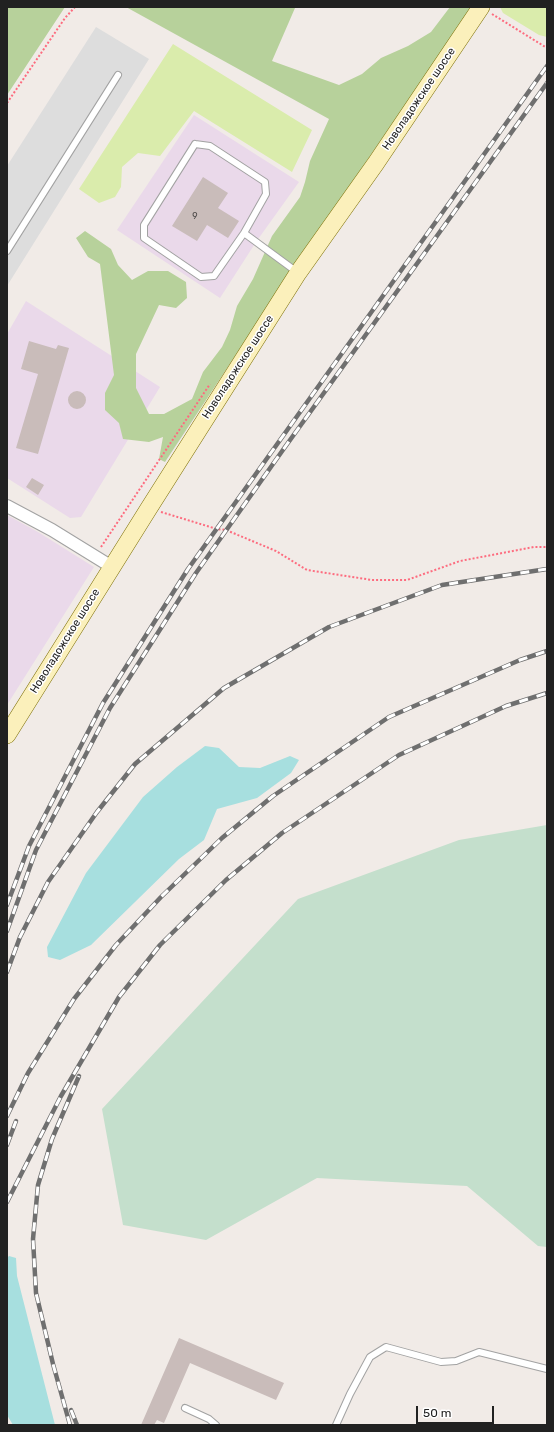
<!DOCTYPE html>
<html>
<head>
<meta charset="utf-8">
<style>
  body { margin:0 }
  #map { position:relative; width:554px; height:1432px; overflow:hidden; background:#f1ebe7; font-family:Rubik,sans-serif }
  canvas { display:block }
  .frame { position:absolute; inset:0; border:8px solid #212121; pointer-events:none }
  .scale { position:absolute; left:416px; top:1406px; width:78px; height:18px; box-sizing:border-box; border:2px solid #212121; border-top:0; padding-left:5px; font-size:12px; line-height:14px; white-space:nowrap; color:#212121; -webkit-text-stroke:3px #fff; paint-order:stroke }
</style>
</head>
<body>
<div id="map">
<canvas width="554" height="1432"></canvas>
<div class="frame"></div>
<div class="scale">50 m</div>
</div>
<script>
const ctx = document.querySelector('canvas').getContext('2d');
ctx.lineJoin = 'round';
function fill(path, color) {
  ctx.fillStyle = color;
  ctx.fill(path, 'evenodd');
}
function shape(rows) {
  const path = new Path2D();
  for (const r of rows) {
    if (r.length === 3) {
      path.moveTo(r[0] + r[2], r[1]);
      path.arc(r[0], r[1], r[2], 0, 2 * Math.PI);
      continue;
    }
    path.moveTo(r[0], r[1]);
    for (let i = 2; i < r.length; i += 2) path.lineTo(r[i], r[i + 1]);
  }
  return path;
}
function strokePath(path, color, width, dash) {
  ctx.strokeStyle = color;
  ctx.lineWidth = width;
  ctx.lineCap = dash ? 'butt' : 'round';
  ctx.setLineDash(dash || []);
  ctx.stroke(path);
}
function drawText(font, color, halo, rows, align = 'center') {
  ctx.font = font + ' Rubik,sans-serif';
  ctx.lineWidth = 3;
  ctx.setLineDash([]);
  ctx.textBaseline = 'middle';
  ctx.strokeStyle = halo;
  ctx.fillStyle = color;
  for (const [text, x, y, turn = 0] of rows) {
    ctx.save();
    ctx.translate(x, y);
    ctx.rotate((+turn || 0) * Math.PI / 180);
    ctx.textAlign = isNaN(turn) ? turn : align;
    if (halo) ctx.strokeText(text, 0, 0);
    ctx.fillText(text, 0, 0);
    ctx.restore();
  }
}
fill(shape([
  [194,115,299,182,256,242,220,298,117,230],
  [26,301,160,387,81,517,70,518,7,478,7,334],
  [7,515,38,532,94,567,7,705]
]), '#ead9ea');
fill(shape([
  [500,7,547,7,547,37,539,35,503,13],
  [173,44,312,130,292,172,194,111,160,156,138,153,122,167,121,187,115,197,99,203,79,189]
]), '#daecac');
fill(shape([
  [7,7,65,7,7,95],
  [126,7,292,7,295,8,272,61,339,85,362,74,381,58,408,46,431,32,450,7,472,7,290,273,165,462,159,459,163,437,149,442,123,439,119,423,105,410,105,393,114,375,100,264,88,257,76,238,85,231,111,249,118,265,132,280,148,271,168,271,186,282,187,298,176,308,159,305,136,354,136,388,149,414,164,414,192,399,203,372,222,347,230,330,237,306,253,279,272,236,300,197,305,182,310,161,329,119]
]), '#b7d19b');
fill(shape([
  [547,825,547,1247,538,1246,467,1186,317,1178,206,1240,123,1225,102,1109,298,899,459,840]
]), '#c4dfcc');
fill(shape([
  [96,27,149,59,7,286,7,166]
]), '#ddd');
fill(shape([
  [205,746,219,748,239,767,260,768,290,756,299,760,291,773,257,798,217,809,204,840,179,859,91,945,60,960,48,957,47,947,86,873,143,797,177,767],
  [9,1256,16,1258,17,1276,55,1425,13,1425,7,1415,7,1258]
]), '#a7dfdf');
fill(shape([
  [203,177,228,193,218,208,239,221,228,238,207,225,197,241,172,226],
  [29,341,56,349,58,345,69,348,38,454,16,448,38,374,21,369],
  [77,400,9],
  [32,478,44,485,38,495,26,487],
  [179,1338,284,1383,276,1400,190,1363,164,1423,157,1420,154,1425,141,1425]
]), '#c9bcba');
const service = shape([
  [195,144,210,146,265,182,266,194,244,233,214,276,201,277,144,238,144,225,195,144],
  [244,233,297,272],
  [7,251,118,75],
  [185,1408,209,1419,216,1425],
  [336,1425,350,1394,370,1357,386,1347,441,1362,456,1361,479,1352,547,1369]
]);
const minor = shape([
  [7,506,52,530,112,567]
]);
const secondary = shape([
  [7,735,149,508,298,273,376,163,481,7]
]);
strokePath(service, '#a2a2a2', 8);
strokePath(minor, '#a2a2a2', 14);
strokePath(secondary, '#7c6e03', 18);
strokePath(shape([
  [492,14,547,48],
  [7,103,65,18,75,7],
  [161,512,217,529,226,530,276,551,307,570,372,580,407,580,460,561,534,547,547,547],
  [101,547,210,384]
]), '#fd6c7f', 2, [2, 2]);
strokePath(service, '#fff', 6);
strokePath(minor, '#fff', 12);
strokePath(secondary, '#fbf0bb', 17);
const rail = shape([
  [7,905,29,846,103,703,188,569,547,66],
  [7,931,36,850,110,708,196,573,285,447,547,83],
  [7,972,20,937,48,882,97,812,135,764,224,688,329,627,442,585,547,569],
  [7,1116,28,1073,74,999,116,945,161,897,222,838,273,796,389,717,520,660,547,651],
  [7,1145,16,1121],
  [7,1202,61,1096,119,997,160,945,226,880,282,833,399,755,506,706,547,693],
  [71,1410,77,1425],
  [70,1425,53,1364,36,1293,33,1239,38,1185,52,1139,79,1076]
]);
strokePath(rail, '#6f6f6f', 4.5);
strokePath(rail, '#fff', 3, [9]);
drawText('9px', '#4b4847', null, [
  ["9",195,216]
]);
drawText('11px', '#212121', '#fff', [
  ["Новоладожское шоссе",419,99,-56],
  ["Новоладожское шоссе",238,367,-57],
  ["Новоладожское шоссе",65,641,-58]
]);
</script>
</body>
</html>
